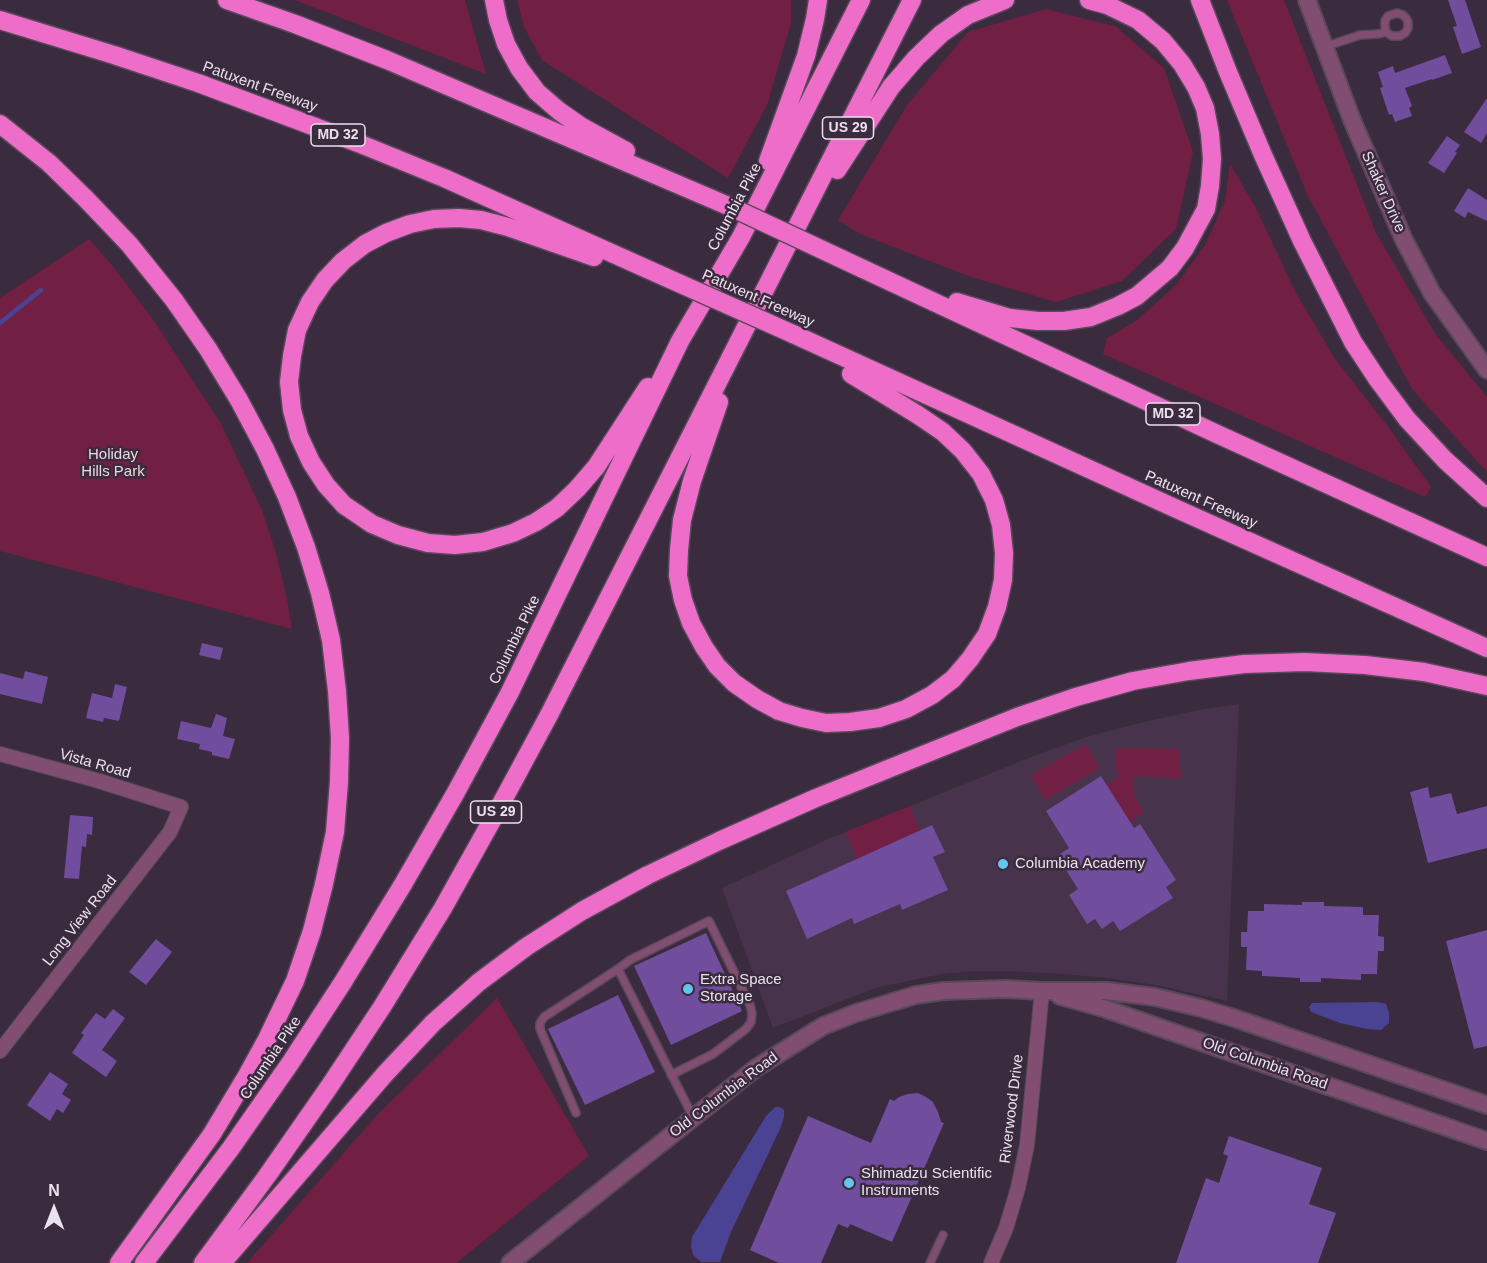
<!DOCTYPE html>
<html>
<head>
<meta charset="utf-8">
<style>
  body { margin:0 }
  #map { position:relative; width:1487px; height:1263px; overflow:hidden; background:#3b2b3e; font-family:Arial,sans-serif }
  canvas { display:block }
  .north { position:absolute; left:24px; top:1179px; width:60px; height:60px; -webkit-text-stroke:4px #3b2b3e; paint-order:stroke; rotate:0deg; font-size:16px; font-weight:700; line-height:24px; text-align:center; color:#ebe1ed }
  .north::after { content:''; display:block; margin:auto; width:21px; height:27px; background:#ebe1ed; clip-path:polygon(50% 0,100% 100%,50% 72%,0 100%) }
</style>
</head>
<body>
<div id="map">
<canvas width="1487" height="1263"></canvas>
<div class="north">N</div>
</div>
<script>
const ctx = document.querySelector('canvas').getContext('2d');
ctx.lineJoin = 'round';
function fill(path, color) {
  ctx.fillStyle = color;
  ctx.fill(path, 'evenodd');
}
function shape(rows) {
  const path = new Path2D();
  for (const r of rows) {
    path.moveTo(r[0], r[1]);
    for (let i = 2; i < r.length; i += 2) path.lineTo(r[i], r[i + 1]);
  }
  return path;
}
function strokePath(path, color, width, dash) {
  ctx.strokeStyle = color;
  ctx.lineWidth = width;
  ctx.lineCap = dash ? 'butt' : 'round';
  ctx.setLineDash(dash || []);
  ctx.stroke(path);
}
function drawText(font, color, halo, rows, align = 'center') {
  ctx.font = font + ' Arial,sans-serif';
  ctx.lineWidth = 5;
  ctx.setLineDash([]);
  ctx.textBaseline = 'middle';
  ctx.strokeStyle = halo;
  ctx.fillStyle = color;
  for (const [text, x, y, turn = 0] of rows) {
    ctx.save();
    ctx.translate(x, y);
    ctx.rotate((+turn || 0) * Math.PI / 180);
    ctx.textAlign = isNaN(turn) ? turn : align;
    if (halo) ctx.strokeText(text, 0, 0);
    ctx.fillText(text, 0, 0);
    ctx.restore();
  }
}
fill(shape([
  [1239,704,1227,1001,1156,985,1107,978,1064,974,1006,971,972,971,942,974,875,988,773,1028,722,888,826,840,1031,757,1086,737,1144,722,1198,710]
]), '#47334b');
fill(shape([
  [295,0,465,0,486,74],
  [517,0,791,0,791,23,767,105,728,178,542,60,524,27],
  [1227,0,1284,0,1376,233,1436,335,1487,397,1487,472,1412,389,1308,196],
  [1046,9,1115,26,1164,68,1193,152,1176,229,1122,281,1056,302,971,277,860,234,838,220,907,105,968,32],
  [1230,164,1256,208,1295,291,1335,359,1386,424,1431,487,1425,497,1103,354,1107,338,1136,321,1176,285,1205,245,1225,201],
  [89,239,112,265,154,321,220,422,262,510,276,553,287,599,292,629,0,551,0,298],
  [1086,744,1100,768,1045,800,1031,775],
  [1115,748,1179,749,1181,778,1134,776,1133,793,1144,812,1130,822,1107,785,1117,778],
  [910,806,920,831,857,859,845,832],
  [497,998,589,1156,456,1263,247,1263,379,1113]
]), '#721f44');
fill(shape([
  [1378,1002,1386,1004,1389,1013,1389,1023,1381,1030,1367,1029,1340,1023,1311,1012,1309,1007,1312,1003],
  [775,1107,780,1107,784,1110,784,1117,780,1129,731,1232,720,1262,701,1262,693,1255,691,1246,692,1237,766,1116]
]), '#4a4293');
strokePath(shape([
  [0,323,41,290]
]), '#4a4293', 4.5);
fill(shape([
  [1448,0,1465,0,1481,47,1462,54,1453,27,1457,26],
  [1445,55,1452,73,1432,80,1432,79,1405,88,1412,106,1409,108,1412,116,1395,122,1392,114,1389,115,1380,88,1383,87,1378,72,1393,66,1395,73],
  [1487,98,1487,133,1481,143,1464,132],
  [1447,136,1460,145,1455,152,1457,153,1444,173,1428,163],
  [1468,188,1487,200,1487,221,1468,212,1465,218,1454,211],
  [202,643,223,648,220,660,199,655],
  [25,671,48,677,42,704,0,694,0,673,23,679],
  [115,684,127,687,119,721,104,718,103,722,86,718,92,693,112,698],
  [216,714,227,718,223,736,235,739,229,759,212,755,212,752,199,749,200,744,177,739,181,721,211,728],
  [1101,776,1134,828,1140,824,1176,880,1166,887,1173,898,1120,931,1113,921,1102,929,1095,919,1087,924,1069,895,1078,889,1057,856,1069,848,1046,811],
  [1428,787,1430,798,1451,793,1457,814,1487,806,1487,848,1428,863,1410,792],
  [70,815,93,817,92,835,87,834,86,847,82,846,79,879,64,878],
  [932,825,945,852,933,857,948,890,902,910,900,904,854,924,852,918,807,939,786,891],
  [1302,902,1324,902,1324,906,1363,907,1363,915,1379,915,1378,936,1384,937,1384,951,1378,951,1377,974,1361,974,1361,980,1321,978,1321,982,1300,982,1300,978,1262,976,1262,971,1246,970,1247,947,1241,947,1241,932,1247,932,1248,911,1264,911,1264,904,1302,905],
  [1487,930,1487,1046,1474,1049,1446,941],
  [706,933,742,1011,671,1045,634,966],
  [156,939,172,952,146,985,129,972],
  [618,995,655,1072,585,1105,548,1029],
  [113,1009,125,1018,102,1050,117,1061,106,1077,72,1053,84,1035,81,1033,96,1013,105,1019],
  [50,1072,68,1084,62,1094,71,1100,63,1113,57,1109,50,1121,27,1105],
  [918,1093,926,1097,933,1102,938,1112,941,1122,944,1123,892,1242,850,1224,848,1228,838,1224,821,1263,779,1263,750,1250,808,1116,871,1143,890,1099,894,1101,899,1097,908,1094],
  [1229,1136,1322,1168,1309,1204,1336,1213,1318,1263,1176,1263,1206,1178,1219,1183,1228,1156,1223,1154]
]), '#714d9e');
const service = shape([
  [1324,47,1360,35,1378,34,1386,32,1392,36,1400,36,1405,33,1408,28,1408,22,1406,18,1403,15,1397,13,1388,16,1385,21,1385,26,1386,32],
  [618,969,693,1117],
  [576,1113,540,1029,540,1023,544,1017,618,969,630,960,709,921,750,1005,752,1014,751,1022,746,1029,713,1054,671,1075],
  [930,1263,943,1235]
]);
const minor = shape([
  [0,754,99,781,181,807,170,832,0,1051],
  [991,1263,1006,1228,1018,1188,1027,1145,1042,991]
]);
const tertiary = shape([
  [1307,0,1352,120,1404,240,1432,293,1487,370],
  [1060,996,1106,1009,1487,1141],
  [510,1263,756,1068,823,1026,856,1013,916,995,944,991,1006,989,1042,991,1107,991,1155,997,1201,1008,1237,1019,1487,1105]
]);
const motorway = shape([
  [227,0,295,24,387,60,733,208],
  [494,0,498,20,506,44,519,68,537,92,559,111,582,127,626,151],
  [1200,0,1228,72,1263,155,1302,241,1353,342,1378,380,1407,419,1445,460,1487,498],
  [0,20,114,55,198,83,358,143,444,178,665,277],
  [0,124,49,163,86,199,129,244,174,300,208,349,239,400,265,449,287,497,306,547,320,593,331,640,337,691,340,738,339,782,335,832,324,884,312,931,295,981,267,1039,245,1079,212,1134,119,1263],
  [768,161,806,56,815,19,818,0],
  [837,170,891,87,916,58,941,34,968,15,1005,0],
  [594,257,508,227,481,220,459,218,434,219,410,224,386,233,365,244,343,261,325,280,310,302,297,330,292,356,289,382,292,410,299,436,311,462,326,485,344,505,372,524,398,535,428,543,455,545,483,542,513,533,536,522,557,508,577,489,596,467,648,387],
  [861,268,1217,434,1487,557],
  [957,302,1010,318,1038,321,1064,321,1091,317,1118,306,1137,296,1170,268,1185,248,1206,209,1210,186,1212,159,1210,134,1205,108,1196,87,1182,64,1163,41,1138,20,1107,5,1089,0],
  [793,334,1179,510,1487,648],
  [719,402,692,481,682,520,679,550,678,576,683,600,691,623,704,647,717,666,734,683,757,699,779,711,802,718,826,723,850,722,879,718,906,709,932,695,953,679,970,659,987,634,997,607,1003,580,1004,553,1001,525,994,500,981,474,963,451,943,432,918,415,851,374],
  [144,1263,231,1148,291,1062,343,982,402,886,455,794,509,694,680,341,741,237,861,0],
  [203,1263,267,1176,329,1087,382,1007,443,908,495,815,549,715,912,0],
  [222,1263,384,1075,433,1023,479,982,526,947,582,911,648,875,719,841,816,798,1017,717,1076,697,1133,681,1189,671,1244,664,1305,662,1365,665,1424,672,1487,686]
]);
strokePath(service, '#57485a', 10);
strokePath(minor, '#57485a', 16);
strokePath(tertiary, '#57485a', 20);
strokePath(motorway, '#57485a', 21);
strokePath(service, '#814e72', 7);
strokePath(minor, '#814e72', 14);
strokePath(tertiary, '#814e72', 16);
strokePath(motorway, '#ed6dc9', 18);
const motorwayBridge = shape([
  [733,208,861,268],
  [665,277,793,334]
]);
strokePath(motorwayBridge, '#57485a', 21, []);
strokePath(motorwayBridge, '#ed6dc9', 18);
for (const [x, y, r, color] of [
  [1003,864,6,"#65c5ee"],
  [688,989,6,"#65c5ee"],
  [849,1183,6,"#65c5ee"]
]) {
  const dot = new Path2D();
  dot.arc(x, y, r, 0, 2 * Math.PI);
  ctx.fillStyle = color;
  ctx.fill(dot);
  strokePath(dot, '#3b2b3e', 2);
}
for (const [x, y, w] of [
  [848,128,51],
  [338,135,54],
  [1173,414,54],
  [496,812,51]
]) {
  const box = new Path2D();
  box.roundRect(x - w / 2, y - 11, w, 22, 4.5);
  ctx.fillStyle = '#3b2b3e';
  ctx.fill(box);
  strokePath(box, '#ebe1ed', 1.5);
}
drawText('bold 14px', '#ebe1ed', null, [
  ["US 29",848,128],
  ["MD 32",338,135],
  ["MD 32",1173,414],
  ["US 29",496,812]
]);
drawText('15px', '#ebe1ed', '#3b2b3e', [
  ["Patuxent Freeway",260,87,20],
  ["Shaker Drive",1383,192,66],
  ["Columbia Pike",735,207,-62],
  ["Patuxent Freeway",758,299,24],
  ["Patuxent Freeway",1201,500,24],
  ["Columbia Pike",515,640,-64],
  ["Vista Road",95,764,16],
  ["Long View Road",80,921,-52],
  ["Columbia Pike",271,1058,-56],
  ["Old Columbia Road",1265,1064,19],
  ["Old Columbia Road",724,1095,-37],
  ["Riverwood Drive",1012,1109,-83]
]);
drawText('15px', '#efd4dc', '#3b2b3e', [
  ["Holiday",113,455],
  ["Hills Park",113,472]
]);
drawText('15px', '#ebe1ed', '#3b2b3e', [
  ["Columbia Academy",1015,864],
  ["Extra Space",700,980],
  ["Storage",700,997],
  ["Shimadzu Scientific",861,1174],
  ["Instruments",861,1191]
], 'left');
</script>
</body>
</html>
